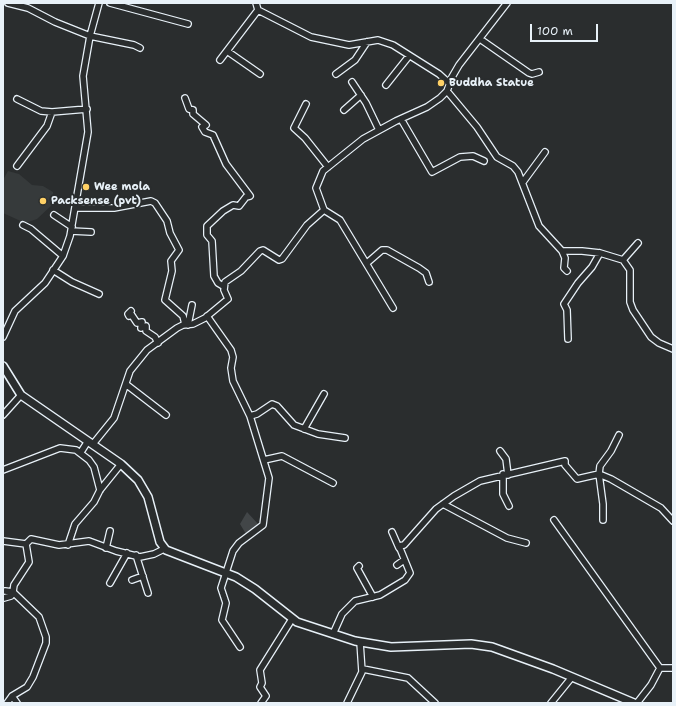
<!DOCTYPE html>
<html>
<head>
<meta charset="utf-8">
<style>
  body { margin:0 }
  #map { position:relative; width:676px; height:706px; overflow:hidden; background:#2a2d2e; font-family:"Shantell Sans",sans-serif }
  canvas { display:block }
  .frame { position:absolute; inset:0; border:4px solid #e8f1f8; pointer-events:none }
  .scale { position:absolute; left:530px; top:24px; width:68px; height:18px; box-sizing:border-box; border:2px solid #e8f1f8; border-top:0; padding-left:5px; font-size:12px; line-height:14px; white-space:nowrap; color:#e8f1f8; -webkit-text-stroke:3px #2a2d2e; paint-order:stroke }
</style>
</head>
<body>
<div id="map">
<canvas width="676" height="706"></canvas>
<div class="frame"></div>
<div class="scale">100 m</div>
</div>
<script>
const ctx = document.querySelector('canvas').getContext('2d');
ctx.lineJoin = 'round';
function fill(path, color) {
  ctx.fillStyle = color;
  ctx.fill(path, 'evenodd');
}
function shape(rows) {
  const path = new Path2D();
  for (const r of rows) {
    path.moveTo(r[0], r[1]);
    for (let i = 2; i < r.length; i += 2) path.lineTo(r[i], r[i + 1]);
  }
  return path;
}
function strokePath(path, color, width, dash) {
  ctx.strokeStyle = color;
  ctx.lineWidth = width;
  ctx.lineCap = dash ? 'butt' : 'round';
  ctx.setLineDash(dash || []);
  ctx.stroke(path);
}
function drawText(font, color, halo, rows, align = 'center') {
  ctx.font = font + ' "Shantell Sans",sans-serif';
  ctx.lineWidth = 4;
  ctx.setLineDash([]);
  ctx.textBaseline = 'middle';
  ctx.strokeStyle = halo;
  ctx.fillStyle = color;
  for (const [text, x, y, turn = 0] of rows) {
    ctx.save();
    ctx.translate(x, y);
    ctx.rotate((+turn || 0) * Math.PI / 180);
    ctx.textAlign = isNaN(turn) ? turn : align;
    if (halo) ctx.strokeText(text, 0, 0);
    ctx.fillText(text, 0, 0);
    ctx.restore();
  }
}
fill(shape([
  [8,171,19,174,32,185,43,186,53,192,54,203,37,219,25,223,3,213,3,180]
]), '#363a3b');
fill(shape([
  [247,512,259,525,246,534,240,524]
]), '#424648');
const minor = shape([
  [8,3,28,8,55,22,90,36,134,45,140,48],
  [110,3,188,24],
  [258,10,311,37,349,45,378,40,393,45,439,74,450,84],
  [480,39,529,73,532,74,539,72],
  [227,51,260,74],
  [220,60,258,10,256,3],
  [336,74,355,60,367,42],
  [352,82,366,103,379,130],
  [386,85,409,56],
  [447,91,477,127,497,157,513,166,518,172,539,226,562,251,565,258,564,268,567,271],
  [185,98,189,109,193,110,193,114,206,125,202,127,205,132,213,135,226,164,250,196,246,197,239,206,233,205,223,211,207,226,207,235,212,241,214,276,218,283,223,286],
  [17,99,41,111,52,112,87,109],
  [306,104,294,128,305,138,328,167],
  [344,110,361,95],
  [401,119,432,172,460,157,473,156,484,161],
  [17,166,47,126,52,112],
  [523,182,545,152],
  [75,208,114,208,151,201,155,203,167,221,170,233,179,250,171,261,172,271,165,300,183,316,185,324],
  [324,210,340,220,393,308],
  [54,215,72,227],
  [23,225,31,229,63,256],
  [71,231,91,232],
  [562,251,582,251,600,253,623,260,630,270,630,302,633,310,651,337,659,343,673,349],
  [623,260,638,243],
  [367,263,382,250,387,250,419,268,426,273,429,282],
  [53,270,72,282,99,294],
  [131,311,128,314,129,316,131,314,137,323,142,322,141,328,146,326,146,331,155,337,158,343],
  [207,316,231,350,233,357,231,368,233,381,250,416,269,478,263,525,239,543,233,551,221,588,226,603,222,620,240,647],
  [188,325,192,305],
  [3,337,15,311,45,283,63,256,70,236,88,132,83,76,90,36,99,3],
  [568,339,567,310,564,304,578,283,592,267,600,253],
  [127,385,166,415],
  [3,415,21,395],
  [250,416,257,414,272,404,277,406,294,425,318,434,345,438],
  [304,429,324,394],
  [93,444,114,418,130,371,147,350,177,328,183,325,193,324,205,318,228,299,224,290,225,282,241,271,260,251,263,250,279,260,282,259,307,225,324,210,316,188,323,171,363,139,396,121,427,107,440,98,447,91,452,77,459,65,507,3],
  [500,451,506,459,508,475],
  [81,452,88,441],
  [264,460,282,456,333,483],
  [3,470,60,448,76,450,89,460,94,467,100,490],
  [503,474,503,494,509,506],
  [443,504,507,538,526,543],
  [554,520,660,668,651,685,637,703],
  [603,520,603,504,599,474,600,466,611,451,619,435],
  [392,532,399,548],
  [3,541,26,544],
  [68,545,75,524,94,502,100,490,121,464],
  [106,548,110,531],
  [136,555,148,593],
  [397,565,404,560],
  [359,566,357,568,373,597],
  [132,580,143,576],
  [110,583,127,553],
  [4,598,11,596,13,592,5,591],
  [333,634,342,614,355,601,380,595,405,580,410,573,399,546,404,545,436,509,454,496,480,481,565,461,565,465,577,479,599,474,611,479,661,508,673,521],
  [660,668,673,668],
  [363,669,408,678,435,703],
  [12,696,17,703],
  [7,703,12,696,27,687,33,677,46,643,46,637,39,617,13,592,14,585,29,562,26,544,31,539,59,545,89,541,116,551,140,557,154,554,164,549],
  [261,703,266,696,260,687,262,683,260,670,292,619],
  [347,703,362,672,360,642],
  [551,703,572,677]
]);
const secondary = shape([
  [3,366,21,395,121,464,138,480,148,497,160,542,166,550,236,577,255,589,297,622,355,641,391,647,471,644,492,647,553,669,634,703]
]);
strokePath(minor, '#e8f1f8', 8);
strokePath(secondary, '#e8f1f8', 10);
strokePath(minor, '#2a2d2e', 5.5);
strokePath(secondary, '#2a2d2e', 7);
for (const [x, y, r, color] of [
  [441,83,4,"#ffd166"],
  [86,187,4,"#ffd166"],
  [43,201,4,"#ffd166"]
]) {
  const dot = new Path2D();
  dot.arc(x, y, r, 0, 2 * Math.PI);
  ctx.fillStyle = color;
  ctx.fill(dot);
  strokePath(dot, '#2a2d2e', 1.5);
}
drawText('bold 11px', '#e8f1f8', '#2a2d2e', [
  ["Buddha Statue",449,83],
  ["Wee mola",94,187],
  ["Packsense (pvt)",51,201]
], 'left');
</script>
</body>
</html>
